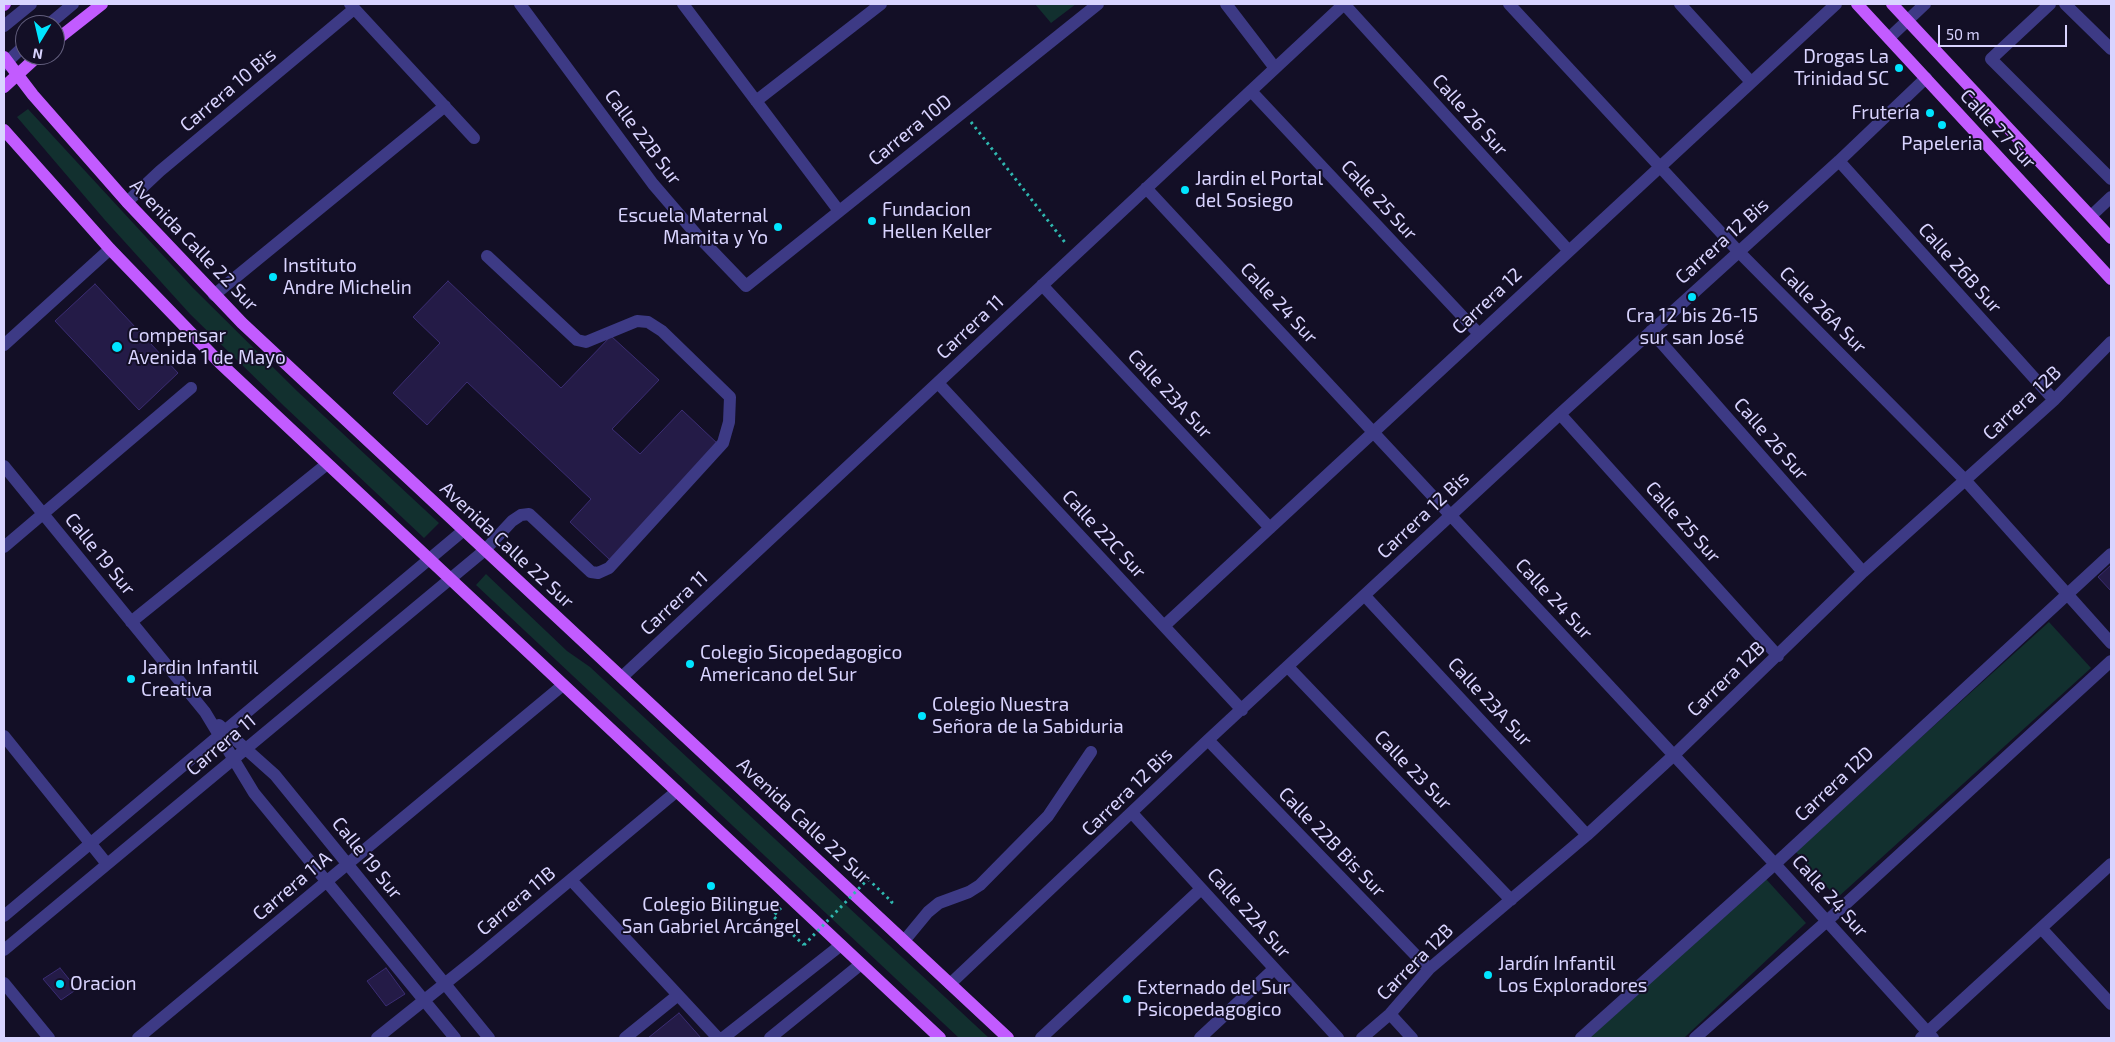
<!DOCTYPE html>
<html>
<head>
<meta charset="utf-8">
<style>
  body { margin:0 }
  #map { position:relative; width:2115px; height:1042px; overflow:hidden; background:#130f26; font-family:"Exo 2",sans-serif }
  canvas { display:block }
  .frame { position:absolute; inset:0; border:5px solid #d9d4ff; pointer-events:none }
  .north { position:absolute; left:15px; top:15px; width:50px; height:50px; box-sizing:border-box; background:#130f26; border:1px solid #625e7d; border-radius:50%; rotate:189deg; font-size:14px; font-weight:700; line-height:20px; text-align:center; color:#d9d4ff }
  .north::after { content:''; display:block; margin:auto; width:18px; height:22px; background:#00e5ff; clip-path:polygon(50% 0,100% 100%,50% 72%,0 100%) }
  .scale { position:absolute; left:1938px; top:25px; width:129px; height:22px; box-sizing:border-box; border:2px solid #d9d4ff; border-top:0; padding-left:6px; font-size:15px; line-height:18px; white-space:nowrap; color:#d9d4ff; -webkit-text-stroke:4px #130f26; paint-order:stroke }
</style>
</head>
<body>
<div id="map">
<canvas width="2115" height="1042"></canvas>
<div class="frame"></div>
<div class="north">N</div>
<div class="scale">50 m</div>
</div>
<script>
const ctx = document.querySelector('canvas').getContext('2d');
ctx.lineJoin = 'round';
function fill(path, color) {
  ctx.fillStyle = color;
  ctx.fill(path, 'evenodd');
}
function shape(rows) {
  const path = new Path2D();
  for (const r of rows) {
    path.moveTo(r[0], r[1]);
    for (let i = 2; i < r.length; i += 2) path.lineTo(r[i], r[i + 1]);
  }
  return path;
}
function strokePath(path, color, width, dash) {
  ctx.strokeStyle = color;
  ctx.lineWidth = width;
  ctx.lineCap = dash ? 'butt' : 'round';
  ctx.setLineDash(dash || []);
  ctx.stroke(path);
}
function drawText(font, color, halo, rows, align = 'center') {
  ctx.font = font + ' "Exo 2",sans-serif';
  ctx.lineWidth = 4;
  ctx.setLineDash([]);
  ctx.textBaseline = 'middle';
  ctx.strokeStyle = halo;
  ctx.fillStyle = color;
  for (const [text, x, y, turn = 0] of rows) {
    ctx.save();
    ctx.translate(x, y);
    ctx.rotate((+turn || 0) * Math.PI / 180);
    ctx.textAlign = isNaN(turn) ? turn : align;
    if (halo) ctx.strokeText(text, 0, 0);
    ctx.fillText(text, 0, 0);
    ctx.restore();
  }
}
fill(shape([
  [1035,4,1076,4,1051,23],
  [28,109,193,288,297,391,439,523,424,538,284,406,190,314,104,219,17,117],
  [486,574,567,651,590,667,989,1038,959,1038,476,585],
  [2049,622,2091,668,1837,898,1795,851],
  [1766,879,1806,923,1684,1038,1589,1038]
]), '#12302f');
const building = shape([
  [448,281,561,388,611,336,659,380,612,429,640,454,682,410,719,445,610,560,570,522,591,499,467,382,427,425,393,393,440,343,413,317,448,281],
  [95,284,178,373,139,410,55,321,95,284],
  [2111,565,2111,591,2098,577,2111,565],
  [60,968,77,989,61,1000,43,979,60,968],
  [386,968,405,994,386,1006,367,981,386,968],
  [679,1013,701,1038,648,1038,679,1013]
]);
fill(building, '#241b47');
strokePath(building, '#3b2d73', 1);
strokePath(shape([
  [971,122,1067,245],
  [868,879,892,902,888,906],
  [781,908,773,916,804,945]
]), '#2fb8b0', 3, [2.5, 4]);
strokePath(shape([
  [350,4,474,138],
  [520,4,653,184,696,234,746,286,1098,4],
  [683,4,839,211],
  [1226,4,1275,68],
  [1509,4,1738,251,1966,481,2111,643],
  [1680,4,1751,82],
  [2050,4,1991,59,2111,179],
  [2065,4,2111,49],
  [48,25,73,4],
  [4,26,31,4],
  [1889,38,1925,4],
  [4,65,25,45],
  [1251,91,1479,334],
  [756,101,881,4],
  [1839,161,2054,400],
  [1146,188,1775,864,1933,1038],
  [127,202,160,171,354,9],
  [2091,216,2111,197],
  [1042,285,1270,528],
  [214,295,445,106],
  [1651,331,1863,572],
  [4,345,110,249],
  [938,383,1242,710],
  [1560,414,1778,656],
  [4,466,205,712,254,793,455,1038],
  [4,547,191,388],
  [1365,596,1587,835],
  [131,622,327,464],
  [1164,626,1836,4],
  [1288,667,1511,900],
  [622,677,1344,4,1569,251],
  [219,725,275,775,489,1038],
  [4,736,107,864],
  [1208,740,1429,969],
  [1132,813,1338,1038],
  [571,880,718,1038],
  [4,916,464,530],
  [2041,928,2111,1004],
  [904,941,928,912,939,903,969,892,980,885,1048,816,1091,752],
  [4,950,485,550,512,521,521,515,529,514,591,572,598,573,609,568,723,443,729,422,730,397,662,331,648,322,637,321,586,342,577,340,487,256],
  [4,983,49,1038],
  [950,984,1208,740,1560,414,1839,161,1926,78],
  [1390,1014,1412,1038],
  [138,1038,563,685],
  [377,1038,477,958,677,791],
  [625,1038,678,995],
  [723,1038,841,945],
  [770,1038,861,964],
  [1041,1038,1201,889],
  [1200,1038,1274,969],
  [1362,1038,1390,1014,1429,969,1587,835,1674,755,1863,572,2054,400,2111,342],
  [1581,1038,1775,864,2111,554],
  [1695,1038,1827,921,2111,661],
  [1921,1038,2111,864]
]), '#3d3a85', 12);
strokePath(shape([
  [1857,4,2111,279],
  [1892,4,2111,238],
  [4,5,5,4],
  [55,41,102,4],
  [4,57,33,95,127,202,242,323,1008,1038],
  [4,87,39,55],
  [4,130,110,249,220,363,940,1038]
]), '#c25bff', 12);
strokePath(shape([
  [804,945,868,879]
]), '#2fb8b0', 3, [2.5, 4]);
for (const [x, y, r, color] of [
  [1899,68,5,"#00e5ff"],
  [1930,113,5,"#00e5ff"],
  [1942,125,5,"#00e5ff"],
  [1185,190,5,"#00e5ff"],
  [872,221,5,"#00e5ff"],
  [778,227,5,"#00e5ff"],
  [273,277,5,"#00e5ff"],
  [1692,297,5,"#00e5ff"],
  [117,347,6,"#00e5ff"],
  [690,664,5,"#00e5ff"],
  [131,679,5,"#00e5ff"],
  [922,716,5,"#00e5ff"],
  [711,886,5,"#00e5ff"],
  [1488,975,5,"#00e5ff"],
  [60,984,5,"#00e5ff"],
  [1127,999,5,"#00e5ff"]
]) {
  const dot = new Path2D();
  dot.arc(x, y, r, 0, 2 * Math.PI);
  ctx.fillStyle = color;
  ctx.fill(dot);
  strokePath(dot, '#130f26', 2);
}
drawText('19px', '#d9d4ff', '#130f26', [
  ["Drogas La",1889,57,"right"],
  ["Trinidad SC",1889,79,"right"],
  ["Frutería",1920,113,"right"],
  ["Papeleria",1942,144,"center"],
  ["Jardin el Portal",1195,179],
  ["del Sosiego",1195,201],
  ["Fundacion",882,210],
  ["Hellen Keller",882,232],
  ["Escuela Maternal",768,216,"right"],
  ["Mamita y Yo",768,238,"right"],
  ["Instituto",283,266],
  ["Andre Michelin",283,288],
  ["Cra 12 bis 26-15",1692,316,"center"],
  ["sur san José",1692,338,"center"],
  ["Compensar",128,336],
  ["Avenida 1 de Mayo",128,358],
  ["Colegio Sicopedagogico",700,653],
  ["Americano del Sur",700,675],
  ["Jardin Infantil",141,668],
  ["Creativa",141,690],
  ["Colegio Nuestra",932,705],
  ["Señora de la Sabiduria",932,727],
  ["Colegio Bilingue",711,905,"center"],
  ["San Gabriel Arcángel",711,927,"center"],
  ["Jardín Infantil",1498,964],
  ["Los Exploradores",1498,986],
  ["Oracion",70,984],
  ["Externado del Sur",1137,988],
  ["Psicopedagogico",1137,1010]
], 'left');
drawText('19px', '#d9d4ff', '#130f26', [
  ["Carrera 10 Bis",228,90,-40],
  ["Calle 26 Sur",1470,115,48],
  ["Calle 27 Sur",1998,129,47],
  ["Carrera 10D",910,130,-39],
  ["Calle 22B Sur",643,137,53],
  ["Calle 25 Sur",1379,200,47],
  ["Carrera 12 Bis",1722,241,-42],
  ["Avenida Calle 22 Sur",194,245,46],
  ["Calle 26B Sur",1960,268,48],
  ["Carrera 12",1487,301,-43],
  ["Calle 24 Sur",1279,303,47],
  ["Calle 26A Sur",1823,310,45],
  ["Carrera 11",970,327,-43],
  ["Calle 23A Sur",1170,394,47],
  ["Carrera 12B",2022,403,-43],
  ["Calle 26 Sur",1771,439,49],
  ["Carrera 12 Bis",1423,515,-43],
  ["Calle 25 Sur",1683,522,48],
  ["Calle 22C Sur",1104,534,47],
  ["Avenida Calle 22 Sur",507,545,43],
  ["Calle 19 Sur",100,554,51],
  ["Calle 24 Sur",1554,599,47],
  ["Carrera 11",674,603,-43],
  ["Carrera 12B",1726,679,-44],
  ["Calle 23A Sur",1490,702,47],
  ["Carrera 11",221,745,-40],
  ["Calle 23 Sur",1413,770,46],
  ["Carrera 12D",1834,784,-43],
  ["Carrera 12 Bis",1127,792,-44],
  ["Avenida Calle 22 Sur",804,821,43],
  ["Calle 22B Bis Sur",1332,842,46],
  ["Calle 19 Sur",367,858,51],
  ["Carrera 11A",292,886,-40],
  ["Calle 24 Sur",1830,896,48],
  ["Carrera 11B",516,901,-40],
  ["Calle 22A Sur",1249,913,48],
  ["Carrera 12B",1415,962,-45]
]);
</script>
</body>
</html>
